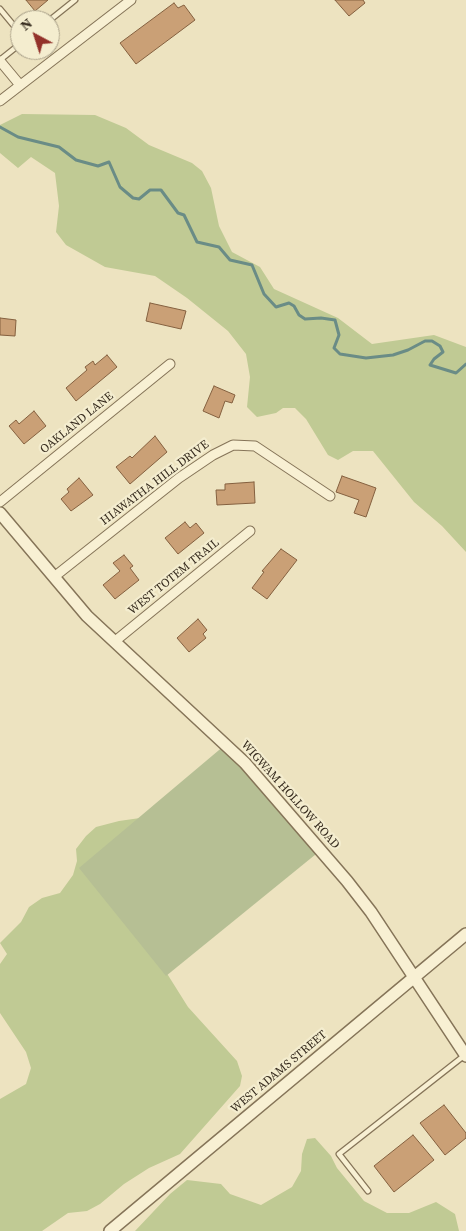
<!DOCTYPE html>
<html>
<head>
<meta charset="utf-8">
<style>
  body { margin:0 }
  #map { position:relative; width:466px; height:1231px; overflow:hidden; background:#ede3c0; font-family:"Source Serif 4",serif }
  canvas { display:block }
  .north { position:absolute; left:10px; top:10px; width:50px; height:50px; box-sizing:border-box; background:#f4edcf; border:1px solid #a89f88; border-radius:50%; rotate:320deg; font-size:14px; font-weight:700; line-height:20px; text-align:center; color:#352a1d }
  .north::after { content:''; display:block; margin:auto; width:18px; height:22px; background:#93322a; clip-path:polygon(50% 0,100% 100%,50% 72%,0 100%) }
</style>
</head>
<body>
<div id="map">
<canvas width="466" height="1231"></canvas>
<div class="north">N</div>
</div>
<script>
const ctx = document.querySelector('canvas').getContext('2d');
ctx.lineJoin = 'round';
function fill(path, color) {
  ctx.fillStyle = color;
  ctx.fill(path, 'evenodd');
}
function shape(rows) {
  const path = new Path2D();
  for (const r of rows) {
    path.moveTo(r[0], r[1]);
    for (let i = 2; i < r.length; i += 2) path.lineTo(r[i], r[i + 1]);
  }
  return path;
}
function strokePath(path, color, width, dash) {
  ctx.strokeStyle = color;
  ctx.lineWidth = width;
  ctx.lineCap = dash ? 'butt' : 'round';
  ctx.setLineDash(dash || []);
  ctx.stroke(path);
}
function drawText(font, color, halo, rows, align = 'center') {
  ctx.font = font + ' "Source Serif 4",serif';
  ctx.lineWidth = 4.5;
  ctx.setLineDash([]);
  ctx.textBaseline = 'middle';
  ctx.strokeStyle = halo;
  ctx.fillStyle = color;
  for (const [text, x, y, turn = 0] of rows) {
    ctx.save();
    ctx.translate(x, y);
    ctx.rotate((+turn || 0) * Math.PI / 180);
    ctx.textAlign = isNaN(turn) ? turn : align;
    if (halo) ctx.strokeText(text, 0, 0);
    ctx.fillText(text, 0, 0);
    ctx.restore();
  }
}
fill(shape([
  [22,114,95,115,126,128,149,145,192,163,202,171,211,188,219,226,232,252,260,267,274,289,338,318,372,344,434,335,466,347,466,552,442,526,414,502,373,451,353,451,338,460,328,455,306,419,295,408,283,408,276,413,257,417,247,407,250,377,246,354,228,331,187,298,155,276,105,267,66,245,56,232,59,206,55,173,31,157,18,168,0,153,0,125],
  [154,816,156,956,188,1007,237,1061,242,1076,240,1086,180,1154,149,1168,124,1184,100,1204,87,1211,68,1213,42,1231,0,1231,0,1099,26,1084,31,1068,26,1052,0,1013,0,964,7,954,0,943,21,922,29,907,42,898,60,893,73,875,77,861,76,849,86,836,96,827,119,821],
  [315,1138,331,1156,337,1168,364,1201,387,1213,409,1213,436,1202,455,1214,459,1231,135,1231,170,1194,187,1180,221,1184,230,1194,261,1205,292,1187,301,1171,302,1154,307,1139]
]), '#c0ca94');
fill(shape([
  [225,745,321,850,166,976,79,868]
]), '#b6bf94');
strokePath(shape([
  [0,127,18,137,59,147,76,160,98,166,109,162,120,187,133,198,139,199,150,190,161,190,178,213,184,215,197,242,219,247,230,260,252,265,264,294,276,307,289,303,294,306,299,315,305,319,321,318,335,320,339,335,334,348,340,354,366,358,393,355,408,350,425,341,432,341,440,346,443,352,434,359,430,365,456,373,466,364]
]), '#6a8c86', 3);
const building = shape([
  [26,0,48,0,35,11,26,0],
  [335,0,363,0,365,3,349,16,335,0],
  [174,3,178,8,184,5,195,20,136,64,120,43,174,3],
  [150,303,186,311,181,329,146,321,150,303],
  [0,318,16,320,15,336,0,335,0,318],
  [107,355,117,367,76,401,66,388,87,370,85,367,93,361,95,365,107,355],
  [214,386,235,395,232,403,225,401,219,418,203,411,214,386],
  [34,411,46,426,24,444,9,426,16,420,19,424,34,411],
  [155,436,167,452,130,484,116,467,130,456,132,458,155,436],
  [342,476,376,488,366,517,354,513,359,500,336,492,342,476],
  [79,478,93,495,71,511,61,499,69,492,67,489,79,478],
  [254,482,255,503,217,505,216,490,225,490,225,484,254,482],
  [185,522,190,528,196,523,204,533,178,554,165,538,185,522],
  [281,549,297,560,267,599,252,588,264,572,262,571,281,549],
  [124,555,133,566,130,568,139,580,115,599,103,585,120,571,113,563,124,555],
  [198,619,207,630,203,634,206,638,189,652,177,638,198,619],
  [444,1105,466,1133,466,1138,445,1155,420,1123,444,1105],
  [413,1135,434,1160,394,1192,374,1166,413,1135]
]);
fill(building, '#caa076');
strokePath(building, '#84603f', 1);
const service = shape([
  [0,9,20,33],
  [50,20,75,0],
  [0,60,20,44],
  [368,1191,339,1154,465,1055]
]);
const minor = shape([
  [0,61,20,85],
  [0,101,131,0],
  [0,502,170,364],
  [54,577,179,478,213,455,233,445,255,446,330,496],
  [114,642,250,531]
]);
const tertiary = shape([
  [0,513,87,616,245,763,347,881,371,912,466,1056],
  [110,1231,466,934]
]);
strokePath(service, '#857458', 7);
strokePath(minor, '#857458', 11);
strokePath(tertiary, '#857458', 14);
strokePath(service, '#f8f0d3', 4.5);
strokePath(minor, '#f8f0d3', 9);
strokePath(tertiary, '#f8f0d3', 11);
drawText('12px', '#352a1d', '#f4edcf', [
  ["OAKLAND LANE",77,423,-39],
  ["HIAWATHA HILL DRIVE",155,483,-37],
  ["WEST TOTEM TRAIL",174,577,-39],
  ["WIGWAM HOLLOW ROAD",290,795,48],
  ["WEST ADAMS STREET",279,1072,-40]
]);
</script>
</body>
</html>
